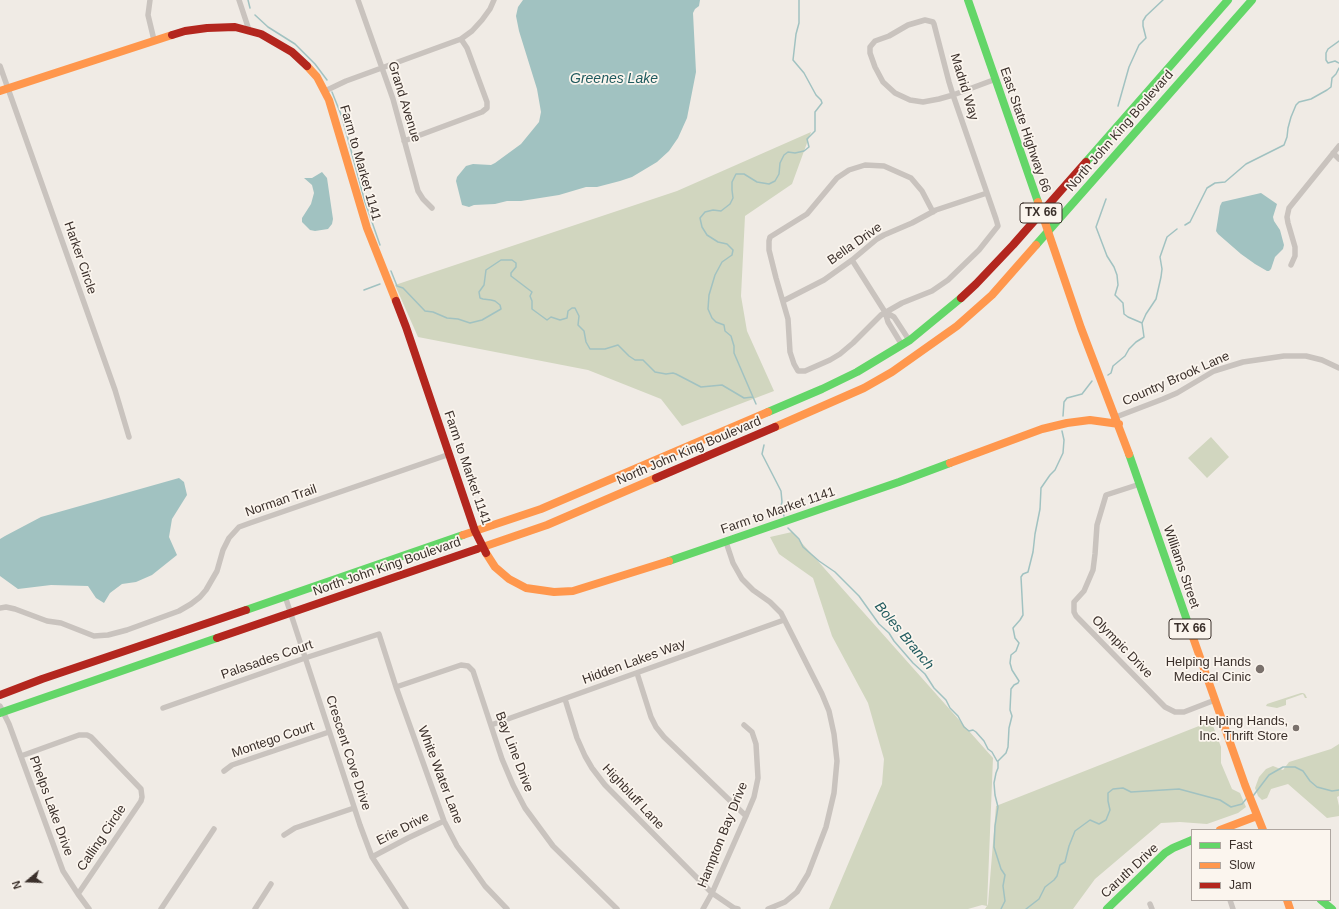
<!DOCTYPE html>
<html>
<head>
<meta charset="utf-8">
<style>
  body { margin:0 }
  #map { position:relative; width:1339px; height:909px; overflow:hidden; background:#f0ebe5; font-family:Helvetica,sans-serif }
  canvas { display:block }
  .legend { position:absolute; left:1191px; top:829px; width:140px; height:72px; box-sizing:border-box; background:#fbf5ee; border:1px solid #aea6a0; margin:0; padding:5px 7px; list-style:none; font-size:12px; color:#3b302b }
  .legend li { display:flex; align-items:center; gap:8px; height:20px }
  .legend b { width:20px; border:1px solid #aea6a0 }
  .north { position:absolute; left:8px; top:861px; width:40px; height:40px; -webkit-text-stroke:3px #fbf5ee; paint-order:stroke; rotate:251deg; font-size:11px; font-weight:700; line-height:16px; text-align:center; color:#3b302b }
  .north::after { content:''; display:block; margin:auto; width:14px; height:18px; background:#3b302b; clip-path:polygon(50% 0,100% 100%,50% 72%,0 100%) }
</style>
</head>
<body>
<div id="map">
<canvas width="1339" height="909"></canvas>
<ul class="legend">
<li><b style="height:5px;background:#63d668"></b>Fast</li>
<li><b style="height:5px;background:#ff974d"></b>Slow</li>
<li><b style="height:5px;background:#b3261e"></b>Jam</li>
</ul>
<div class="north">N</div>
</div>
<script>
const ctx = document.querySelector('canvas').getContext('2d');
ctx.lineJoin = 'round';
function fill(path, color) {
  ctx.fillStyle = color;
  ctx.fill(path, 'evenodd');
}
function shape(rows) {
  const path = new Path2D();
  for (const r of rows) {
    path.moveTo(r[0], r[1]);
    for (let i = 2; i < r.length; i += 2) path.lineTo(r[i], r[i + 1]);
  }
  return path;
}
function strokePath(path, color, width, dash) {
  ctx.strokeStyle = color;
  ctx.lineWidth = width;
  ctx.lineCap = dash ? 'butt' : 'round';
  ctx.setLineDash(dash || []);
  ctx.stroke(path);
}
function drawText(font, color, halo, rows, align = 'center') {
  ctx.font = font + ' Helvetica,sans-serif';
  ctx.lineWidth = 3.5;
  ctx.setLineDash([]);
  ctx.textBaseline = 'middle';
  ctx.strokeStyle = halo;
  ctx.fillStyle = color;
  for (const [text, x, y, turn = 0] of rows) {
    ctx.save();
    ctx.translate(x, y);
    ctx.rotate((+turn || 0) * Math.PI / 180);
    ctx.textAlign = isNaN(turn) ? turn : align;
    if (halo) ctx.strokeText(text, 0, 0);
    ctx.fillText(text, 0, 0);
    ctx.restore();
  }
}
fill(shape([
  [811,132,792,184,745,216,741,296,747,331,774,391,682,426,661,399,588,370,418,337,395,285,677,191],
  [1211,437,1229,457,1207,478,1188,458],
  [792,532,993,758,987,906,988,904,996,806,1204,724,1213,726,1221,747,1221,763,1232,789,1240,793,1246,807,1238,813,1207,824,1180,822,1161,823,1095,879,1073,909,985,909,987,906,982,905,968,909,829,909,882,784,884,759,868,703,832,636,813,578,779,554,770,537],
  [1301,693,1303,693,1305,694,1307,698,1305,698,1303,694,1286,700,1286,705,1277,708,1266,706,1267,704,1273,702],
  [1339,744,1339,796,1337,797,1339,806,1339,816,1327,818,1288,784,1271,789,1267,798,1262,800,1258,796,1255,788,1259,777,1266,769,1273,766,1283,770,1289,762,1331,749]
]), '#d1d6bf');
fill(shape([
  [523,0,700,0,699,6,695,9,693,13,696,72,687,118,678,138,669,151,657,162,632,177,620,181,597,187,586,187,559,195,521,201,507,201,495,204,474,205,469,207,462,205,456,181,457,177,466,166,473,164,491,165,495,163,521,144,539,122,541,112,537,89,519,31,516,16,518,7],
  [322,172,327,178,333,219,332,224,328,229,315,231,310,230,302,222,302,218,311,204,314,193,312,185,304,178,312,178],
  [1261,193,1277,204,1273,217,1274,221,1280,230,1284,245,1283,249,1275,257,1271,269,1269,271,1267,271,1255,264,1241,254,1218,234,1216,231,1220,206,1222,202],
  [179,478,184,482,187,495,172,519,169,537,177,555,152,575,136,582,122,584,110,593,104,603,96,598,88,586,51,585,18,589,0,576,0,539,5,536,41,517]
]), '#a1c2c1');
strokePath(shape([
  [248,0,250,8],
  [255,15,268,27,295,44,315,64,327,80],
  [1339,41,1328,49,1326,53,1326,60,1328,63,1335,61,1339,63],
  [332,92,342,117,365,202,380,245],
  [1118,106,1129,67,1139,45,1146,38,1143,26,1143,21,1146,16,1163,0],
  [1106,199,1096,227,1107,256,1114,267,1117,275,1118,285,1115,295,1123,303,1124,314,1128,317,1142,323],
  [1185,225,1190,222,1207,188,1215,183,1225,182,1246,164,1284,145,1287,137,1288,128,1291,117,1296,105,1299,102,1311,99,1327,90,1331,87,1332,78,1336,74,1339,68],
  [391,271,397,286,403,288,425,311,433,312,447,318,458,319,470,323,482,320,501,309,500,305,495,301,491,300,483,299,480,298,479,292,484,285,486,270,501,260,512,260,516,263,516,267,511,273,511,276,532,292,530,296,532,301,532,309,547,320,551,317,560,320,567,318,568,311,572,308,575,308,579,316,578,325,584,331,586,342,590,349,605,349,618,345,629,356,635,360,643,360,655,372,666,374,673,373,676,374,701,387,722,385,744,398,753,397],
  [364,290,380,284],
  [1108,375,1111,373,1113,366,1125,356,1129,349,1136,342,1144,337,1142,323,1146,314,1156,299,1161,277,1162,269,1160,257,1167,237,1177,229],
  [756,404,734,353,734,346,731,336,725,331,724,325,716,322,712,318,708,309,709,295,715,275,722,262,732,255,733,250,727,244,718,242,707,235,702,227,700,218,705,212,713,210,721,211,730,204,733,198,732,190,732,182,736,174,744,174,757,182,769,184,775,181,779,174,780,163,784,155,788,152,795,153,804,151,809,147,807,139,815,131,815,112,822,103,821,100,816,95,804,73,793,60,796,34,799,23,799,0],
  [1063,416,1064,402,1067,398,1082,394,1092,381],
  [764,445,762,454,781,491,782,502,781,506,784,516],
  [788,528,799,539,803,547,819,561,835,572,859,596,879,624,889,633,894,641,913,663,925,674,934,688,946,700,950,708,958,716,964,727,969,731,973,730,976,732,984,741,988,749,992,752,997,761],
  [1253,796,1269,775,1283,767,1295,767,1303,771,1310,781,1317,787,1332,791,1339,790],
  [1001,909,1005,901,1003,886,1005,875,1001,869,994,847,995,826,998,807,995,795,994,783,996,773,998,768,998,761,1006,753,1008,747,1009,728,1012,716,1010,710,1011,689,1014,685,1018,683,1019,681,1012,670,1010,663,1011,655,1016,651,1019,643,1015,638,1013,628,1020,620,1023,615,1021,577,1023,574,1028,572,1033,552,1035,534,1040,509,1041,488,1050,475,1055,470,1063,453,1064,440,1062,431],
  [1026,909,1039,899,1045,887,1054,880,1057,876,1060,865,1065,862,1069,846,1075,831,1090,820,1099,824,1106,820,1110,810,1108,801,1108,793,1113,789,1123,788,1131,792,1179,789,1220,800,1231,807,1242,804,1247,798]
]), '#a1c2c1', 1.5);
strokePath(shape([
  [150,0,148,15,154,40],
  [239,0,249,30],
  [358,0,393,99,418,191,423,199,432,208],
  [0,66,115,390,129,437],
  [325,91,346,81,461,39,472,31,482,20,490,9,494,0],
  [404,141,482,112,487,108,487,102,467,48,461,39],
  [1333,153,1339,159],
  [933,212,922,191,911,178,884,166,865,165,849,170,837,178,807,214,770,237,769,241,769,250,776,278,788,319,790,352,794,364,798,371,805,371,830,360,840,354,853,343,881,315,902,303,932,291,948,280,979,250,998,226,996,219,987,193,953,95,949,82,934,24,933,22,925,20,908,25,889,36,875,41,870,47,870,53,875,67,883,82,895,93,910,100,923,102,939,99,953,95,996,79],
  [852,260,885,312],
  [1291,265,1295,256,1295,247,1288,223,1287,217,1289,208,1339,146],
  [783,301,824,280,852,260,877,239,884,235,912,223,936,210,987,193],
  [902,345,888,322,885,312,894,317,909,340],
  [1116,417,1163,399,1177,393,1214,371,1243,362,1284,356,1306,356,1322,360,1339,368],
  [1140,484,1106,495,1097,525,1095,554,1093,570,1084,591,1074,602,1074,612,1076,616,1165,707,1175,712,1184,712,1215,700],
  [726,542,733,563,742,579,753,590,770,602,781,613,822,694,829,711,834,734,837,761,834,793,826,827,808,874,797,892,785,902,768,909],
  [285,596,360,825,372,857,406,909],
  [0,608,6,607,15,609,47,621,61,623,94,636,108,635,127,630,179,611,191,604,200,597,206,590,217,571,223,550,229,538,239,527,250,523,450,454],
  [637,673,651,717,656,727,664,737,746,816],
  [396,687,461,665,468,666,473,671,502,759,513,785,525,808,553,846,617,909],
  [565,699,577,738,585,756,592,768,605,785,712,893,734,908,738,909],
  [0,706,9,724,63,871,78,894,89,909],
  [163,708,305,658,379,634,396,687,444,821,457,846,485,886,507,909],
  [491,725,784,620],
  [21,756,79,735,87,735,91,737,141,789,142,797,141,801,78,894],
  [224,771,232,765,329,732],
  [284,835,295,828,354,808],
  [372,857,408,838,444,821],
  [1230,900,1233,909],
  [1150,904,1152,909],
  [161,909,214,829],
  [255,909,271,884],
  [703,909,712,893,746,816,754,797,758,778,756,744,752,732,744,725]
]), '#c9c3be', 5.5);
strokePath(shape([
  [968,0,1038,202],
  [1086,162,1228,0],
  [1036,245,1252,0],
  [768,412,822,389,857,372,910,340,961,298],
  [1129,454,1190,629],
  [669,561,899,482,950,463],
  [246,610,463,535],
  [0,713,217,638],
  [1321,900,1332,909],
  [1107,909,1165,853,1173,848,1192,840]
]), '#63d668', 8);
strokePath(shape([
  [307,66,317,77,329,100,367,228,396,301],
  [0,91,172,35],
  [1038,202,1081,328,1129,454],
  [775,427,864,388,892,372,957,326,992,295,1036,245],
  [950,463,1042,429,1067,423,1090,420,1119,424],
  [463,535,541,509,768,412],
  [477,549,547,525,656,478],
  [486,553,495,567,509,579,526,588,554,592,573,591,669,561],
  [1190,629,1245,785,1263,830],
  [1220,830,1257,816],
  [1287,900,1290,909]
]), '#ff974d', 8);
strokePath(shape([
  [172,35,185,31,207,28,235,27,261,34,292,52,307,66],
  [961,298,976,284,1013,245,1086,162],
  [396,301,406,327,475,531,486,553],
  [656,478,775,427],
  [217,638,477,549],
  [0,695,42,679,246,610]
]), '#b3261e', 8);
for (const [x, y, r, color] of [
  [1260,669,5,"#7a716c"],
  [1296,728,4,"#7a716c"]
]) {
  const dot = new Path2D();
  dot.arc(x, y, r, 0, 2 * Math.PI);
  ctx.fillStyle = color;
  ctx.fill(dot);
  strokePath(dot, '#fbf5ee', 1.5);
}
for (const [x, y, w] of [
  [1041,213,42],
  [1190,629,42]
]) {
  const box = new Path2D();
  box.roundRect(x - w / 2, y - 10, w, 20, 3);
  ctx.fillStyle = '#fbf5ee';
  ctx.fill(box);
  strokePath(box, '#3b302b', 1);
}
drawText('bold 12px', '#3b302b', null, [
  ["TX 66",1041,213],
  ["TX 66",1190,629]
]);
drawText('13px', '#3b302b', '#fbf5ee', [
  ["Madrid Way",964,87,73],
  ["Grand Avenue",404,102,73],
  ["East State Highway 66",1025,130,71],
  ["North John King Boulevard",1120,131,-49],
  ["Farm to Market 1141",360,163,74],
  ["Bella Drive",855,244,-35],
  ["Harker Circle",80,258,71],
  ["Country Brook Lane",1176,379,-24],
  ["North John King Boulevard",689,451,-23],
  ["Farm to Market 1141",467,468,71],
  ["Norman Trail",281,501,-19],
  ["Farm to Market 1141",778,511,-19],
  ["North John King Boulevard",387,567,-19],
  ["Williams Street",1181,567,71],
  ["Olympic Drive",1122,647,46],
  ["Palasades Court",267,660,-19],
  ["Hidden Lakes Way",634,662,-20],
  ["Montego Court",273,740,-19],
  ["Bay Line Drive",514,752,69],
  ["Crescent Cove Drive",348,753,72],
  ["White Water Lane",440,775,69],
  ["Highbluff Lane",633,797,47],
  ["Phelps Lake Drive",51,806,70],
  ["Erie Drive",403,829,-27],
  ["Hampton Bay Drive",723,835,-68],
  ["Calling Circle",102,838,-56],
  ["Caruth Drive",1130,871,-43]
]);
drawText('13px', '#3b302b', '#fbf5ee', [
  ["Helping Hands",1251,662],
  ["Medical Cinic",1251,677],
  ["Helping Hands,",1288,721],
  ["Inc. Thrift Store",1288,736]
], 'right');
drawText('italic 14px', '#1f5a5e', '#fbf5ee', [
  ["Greenes Lake",614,79],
  ["Boles Branch",904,636,50]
]);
</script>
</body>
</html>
